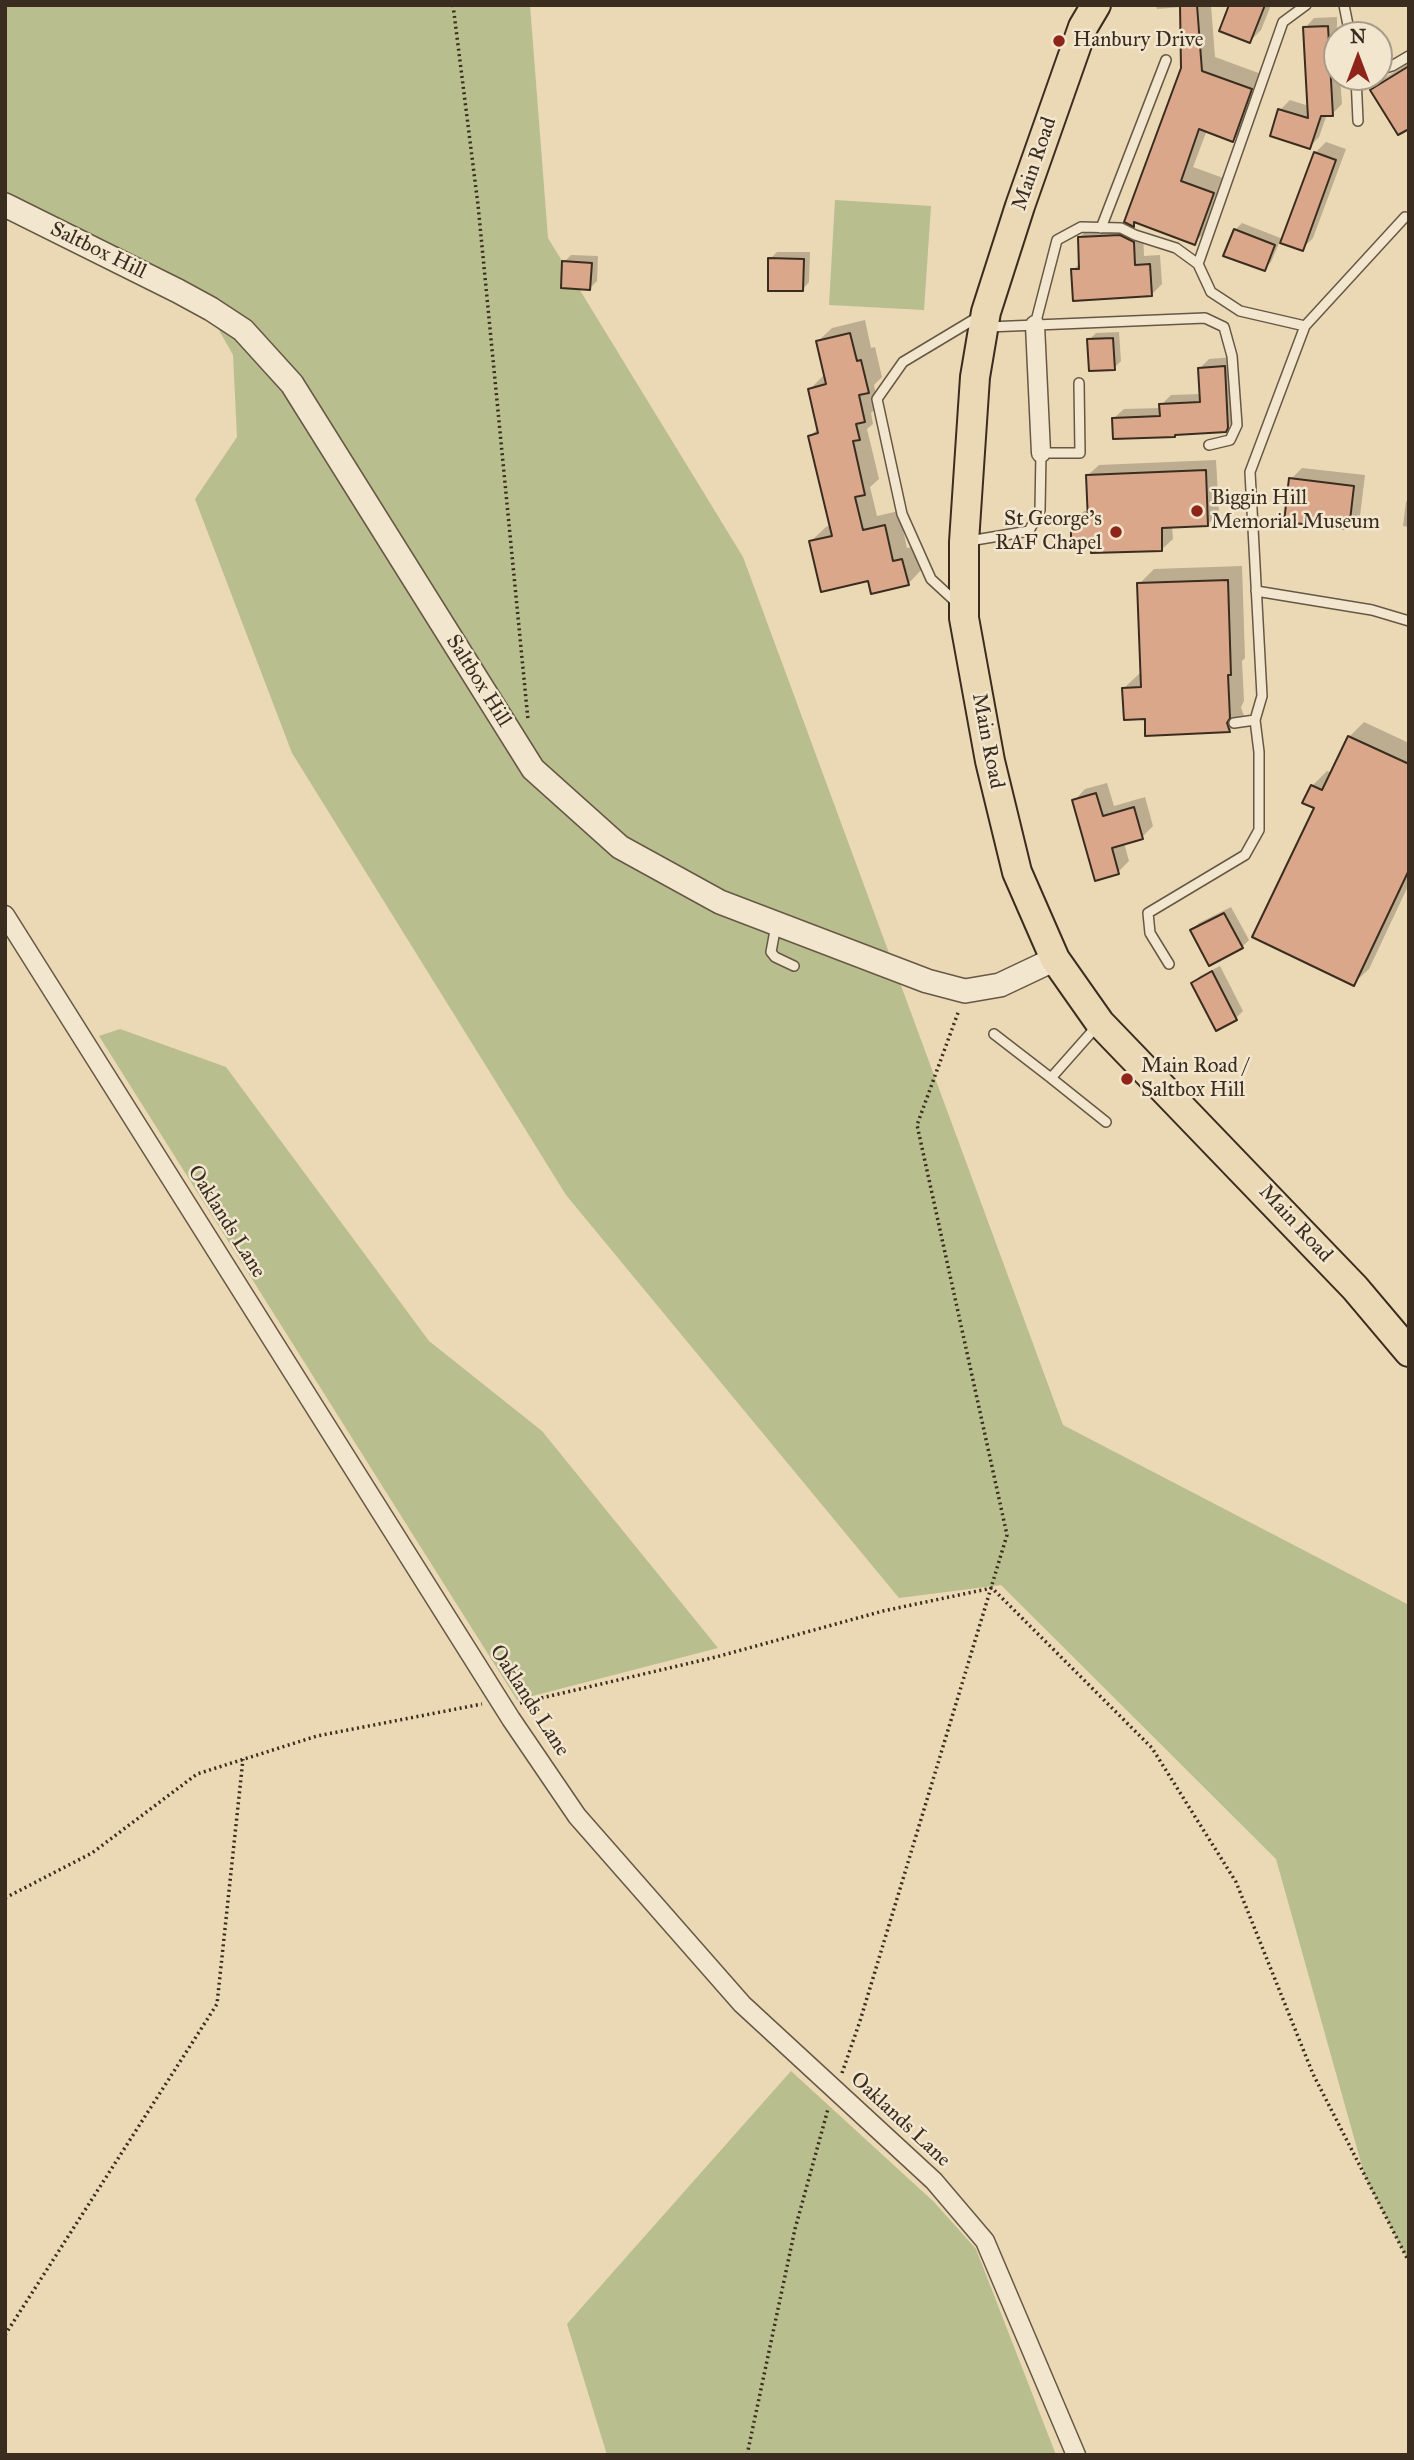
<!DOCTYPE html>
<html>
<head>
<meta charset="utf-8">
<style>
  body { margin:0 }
  #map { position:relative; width:1414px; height:2460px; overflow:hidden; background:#ebd8b5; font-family:"IM FELL Great Primer",serif }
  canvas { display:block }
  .frame { position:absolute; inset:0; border:7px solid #3a2d1f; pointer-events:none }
  .north { position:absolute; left:1323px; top:21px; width:70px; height:70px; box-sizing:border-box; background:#f2e6cf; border:2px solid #a89c89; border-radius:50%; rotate:0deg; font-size:19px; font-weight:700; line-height:28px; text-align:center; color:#3a2d1f }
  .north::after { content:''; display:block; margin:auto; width:24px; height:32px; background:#8f2418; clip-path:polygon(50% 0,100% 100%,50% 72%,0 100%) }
</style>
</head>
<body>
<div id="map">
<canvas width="1414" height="2460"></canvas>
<div class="frame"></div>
<div class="north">N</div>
</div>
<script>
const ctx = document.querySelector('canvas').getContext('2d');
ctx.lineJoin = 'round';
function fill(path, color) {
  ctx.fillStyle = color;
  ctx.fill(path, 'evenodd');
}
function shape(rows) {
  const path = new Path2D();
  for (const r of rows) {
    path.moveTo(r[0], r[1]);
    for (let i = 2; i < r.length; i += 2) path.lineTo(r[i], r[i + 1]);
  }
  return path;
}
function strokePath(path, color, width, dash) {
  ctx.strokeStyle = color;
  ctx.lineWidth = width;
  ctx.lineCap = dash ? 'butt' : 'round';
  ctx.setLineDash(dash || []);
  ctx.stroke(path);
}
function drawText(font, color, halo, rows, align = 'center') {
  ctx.font = font + ' "IM FELL Great Primer",serif';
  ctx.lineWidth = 5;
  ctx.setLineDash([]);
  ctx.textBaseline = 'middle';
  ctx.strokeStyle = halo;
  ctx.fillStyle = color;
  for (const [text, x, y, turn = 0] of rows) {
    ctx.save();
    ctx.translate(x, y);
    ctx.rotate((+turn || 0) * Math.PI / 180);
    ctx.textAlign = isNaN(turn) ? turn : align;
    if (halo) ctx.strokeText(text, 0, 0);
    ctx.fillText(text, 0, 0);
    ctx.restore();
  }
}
fill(shape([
  [5,5,530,5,548,238,743,557,1063,1425,1409,1605,1409,2262,1365,2177,1276,1859,1001,1585,899,1598,566,1195,292,753,195,499,237,437,233,355,202,300,5,203],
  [835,200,931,206,924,310,829,305],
  [120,1029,226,1067,429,1341,542,1431,718,1648,517,1700,99,1036],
  [791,2071,934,2202,976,2249,1056,2455,607,2455,567,2324]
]), '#b8be8d');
fill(shape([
  [1156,5,1211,5,1215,57,1264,75,1247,126,1233,140,1207,130,1193,167,1226,179,1208,229,1194,243,1136,221,1133,224,1127,221,1183,69,1181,7,1157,9],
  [1231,5,1271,5,1261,30,1250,41],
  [1337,17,1337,77,1340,77,1342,104,1332,114,1327,114,1319,137,1310,147,1280,110,1290,100,1309,106,1305,28,1314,18],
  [1409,63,1409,127,1372,90,1383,79],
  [1326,142,1346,149,1313,238,1302,249,1280,241,1271,262,1264,269,1235,230,1242,223,1283,239,1315,153],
  [1130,227,1143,232,1144,256,1160,255,1162,284,1152,294,1073,270,1080,263,1079,238,1089,228],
  [777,252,810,252,809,282,802,290,770,259],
  [571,255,598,256,597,281,590,288,564,262],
  [865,320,871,348,875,347,882,377,874,385,878,406,871,413,873,424,867,429,879,479,870,487,877,516,899,511,907,548,917,546,922,569,908,584,869,579,811,541,826,527,831,525,810,436,819,428,810,389,824,375,817,342,832,328],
  [1119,332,1121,361,1114,368,1089,340,1096,333],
  [1234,357,1235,420,1225,430,1114,418,1124,409,1161,408,1161,405,1171,395,1201,394,1200,368,1209,359],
  [1216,460,1219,513,1208,524,1172,526,1173,539,1161,550,1093,541,1073,522,1084,511,1089,511,1087,476,1099,465],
  [1302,468,1365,475,1360,516,1349,527,1291,479],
  [1409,499,1409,527,1403,526,1406,502],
  [1242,566,1245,658,1242,661,1244,701,1241,707,1244,716,1229,731,1146,717,1124,688,1139,674,1143,673,1139,584,1154,569],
  [1364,722,1409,743,1409,884,1369,969,1354,983,1312,786,1327,771,1332,773,1349,737],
  [1107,783,1114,806,1145,797,1153,826,1142,837,1124,843,1129,861,1118,872,1074,801,1085,789],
  [1231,907,1249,940,1242,947,1192,930,1199,923],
  [1220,966,1243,1011,1236,1018,1217,1029,1193,983,1200,976]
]), '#0003');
const building = shape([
  [1180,5,1197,5,1202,71,1252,89,1233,142,1199,129,1181,181,1214,193,1195,245,1134,222,1134,227,1124,222,1181,68,1180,5],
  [1229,5,1265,5,1250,43,1219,31,1229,5],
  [1328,26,1333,116,1321,116,1310,149,1270,136,1278,109,1308,118,1303,27,1328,26],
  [1409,66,1409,129,1398,135,1370,90,1409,66],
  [1314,152,1336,160,1303,251,1280,243,1314,152],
  [1234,229,1275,245,1265,271,1223,256,1234,229],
  [1120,235,1134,242,1135,265,1150,264,1152,296,1073,301,1071,269,1079,269,1078,237,1120,235],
  [768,258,804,259,803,291,768,291,768,258],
  [562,261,592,263,590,290,561,288,562,261],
  [850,333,857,361,861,360,869,393,859,395,865,422,856,424,860,440,853,441,865,495,855,497,863,530,885,525,893,561,902,559,909,585,871,594,868,581,821,592,809,541,832,536,808,436,818,433,808,389,826,384,816,341,850,333],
  [1113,338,1115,370,1089,371,1087,339,1113,338],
  [1225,366,1228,428,1226,432,1175,435,1175,437,1113,439,1112,418,1160,416,1159,404,1200,402,1198,368,1225,366],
  [1206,470,1208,526,1162,528,1162,551,1091,553,1091,543,1071,544,1071,522,1088,521,1086,475,1206,470],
  [1289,478,1354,486,1349,529,1284,522,1289,478],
  [1228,580,1231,675,1228,675,1230,718,1227,723,1230,732,1145,736,1145,719,1124,720,1122,688,1141,687,1137,583,1228,580],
  [1348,736,1409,764,1409,870,1354,986,1252,937,1314,808,1302,803,1311,785,1322,790,1348,736],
  [1096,793,1103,816,1134,807,1143,839,1112,848,1119,874,1095,881,1072,800,1096,793],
  [1224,913,1243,948,1209,966,1190,930,1224,913],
  [1212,971,1237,1020,1216,1031,1191,983,1212,971]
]);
fill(building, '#dba78a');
strokePath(building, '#3a2d1f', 2);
const service = shape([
  [1344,5,1350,35],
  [1379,70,1392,66,1409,56],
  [1356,77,1358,121],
  [1101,228,1166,60],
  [1198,264,1283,22,1306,5],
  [1035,325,1057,240,1081,227,1121,228,1135,235,1176,248,1198,264,1211,292,1240,311,1305,326],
  [988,327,1205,318,1224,327,1232,356,1237,425,1230,440,1209,445],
  [969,541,1029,531,1040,510,1041,453,1080,453,1079,383],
  [1256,591,1372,610,1409,621],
  [957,603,931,579,902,514,877,399,903,362,978,317],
  [1234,723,1255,720,1262,696,1250,472,1305,326,1405,217],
  [776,925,771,952,775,957,794,966],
  [1169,964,1150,933,1148,913,1245,855,1259,830,1259,752,1255,720],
  [1097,1026,1051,1078,1106,1122],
  [994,1034,1051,1078]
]);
const minor = shape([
  [1035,325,1041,453],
  [5,915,511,1719,577,1816,742,2004,934,2181,985,2241,1076,2455]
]);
const tertiary = shape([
  [5,205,178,291,211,309,243,330,292,384,533,769,620,847,720,902,927,981,965,991,1000,985,1055,959]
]);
const primary = shape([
  [1096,5,1083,27,1020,206,986,312,975,377,964,542,964,618,990,761,1017,872,1055,959,1100,1023,1355,1288,1409,1352]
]);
strokePath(service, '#665844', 12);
strokePath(minor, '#665844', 21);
strokePath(tertiary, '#665844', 26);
strokePath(primary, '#3a2d1f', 32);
strokePath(shape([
  [453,5,478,205,528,720],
  [520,1703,716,1657,883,1611,992,1588,1152,1748,1236,1882,1313,2074,1409,2262],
  [5,1898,92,1853,197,1774,317,1736,482,1704],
  [842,2073,860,2021,1007,1535,917,1125,959,1010],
  [5,2335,217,2004,243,1759],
  [747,2455,795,2229,828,2109]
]), '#3a2d1f', 3.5, [2, 3.5]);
strokePath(service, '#f2e6cf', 9);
strokePath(minor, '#f2e6cf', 18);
strokePath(tertiary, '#f2e6cf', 23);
strokePath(primary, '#ebd8b5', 28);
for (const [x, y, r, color] of [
  [1059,41,7,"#8f2418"],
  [1197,511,7,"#8f2418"],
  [1116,532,7,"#8f2418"],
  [1127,1079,7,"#8f2418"]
]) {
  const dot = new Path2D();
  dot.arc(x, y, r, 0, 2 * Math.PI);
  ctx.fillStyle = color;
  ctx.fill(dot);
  strokePath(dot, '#f2e6cf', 2.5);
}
drawText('21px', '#3a2d1f', '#f2e6cf', [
  ["Hanbury Drive",1073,41],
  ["Biggin Hill",1211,499],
  ["Memorial Museum",1211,523],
  ["St George's",1102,520,"right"],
  ["RAF Chapel",1102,544,"right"],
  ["Main Road /",1141,1067],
  ["Saltbox Hill",1141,1091]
], 'left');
drawText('21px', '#3a2d1f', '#f2e6cf', [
  ["Main Road",1035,164,-71],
  ["Saltbox Hill",98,251,26],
  ["Saltbox Hill",478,681,58],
  ["Main Road",987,741,79],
  ["Oaklands Lane",226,1222,58],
  ["Main Road",1295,1224,47],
  ["Oaklands Lane",529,1701,57],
  ["Oaklands Lane",900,2120,43]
]);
</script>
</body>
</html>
